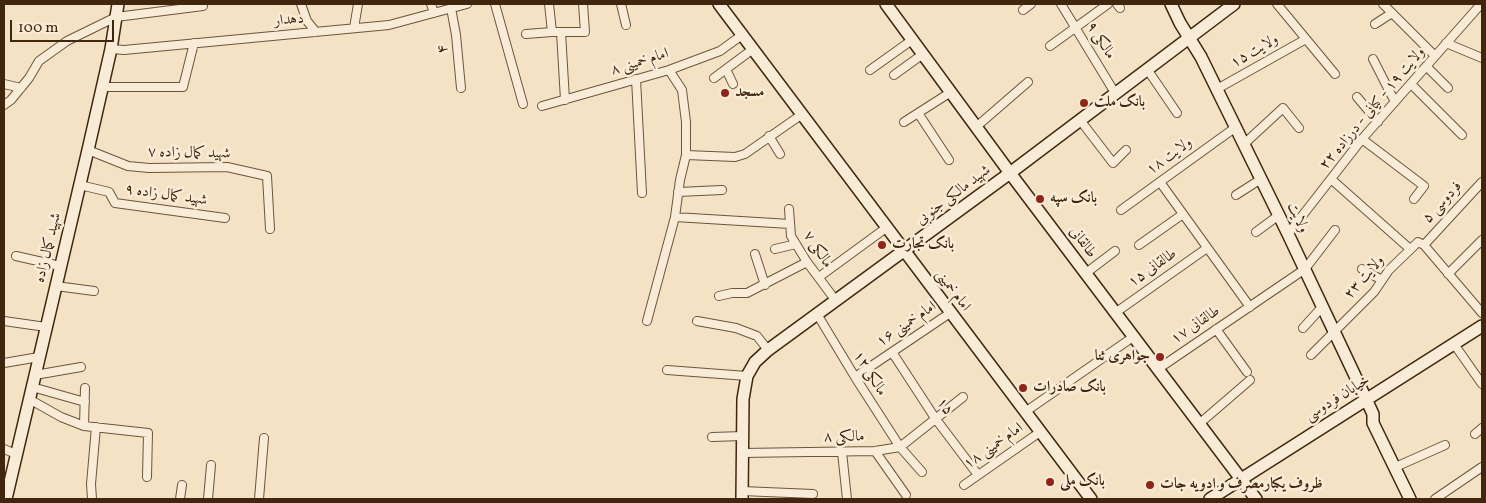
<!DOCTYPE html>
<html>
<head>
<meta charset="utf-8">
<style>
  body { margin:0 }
  #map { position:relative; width:1486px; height:503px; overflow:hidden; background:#f4e2c4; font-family:Vollkorn,serif }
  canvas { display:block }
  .frame { position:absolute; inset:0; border:5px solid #3f260c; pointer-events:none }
  .scale { position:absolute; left:10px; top:20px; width:104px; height:22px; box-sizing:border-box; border:2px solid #3f260c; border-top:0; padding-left:6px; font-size:15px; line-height:18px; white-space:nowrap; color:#3f260c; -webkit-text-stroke:4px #f8ecd9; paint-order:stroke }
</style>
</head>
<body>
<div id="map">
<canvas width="1486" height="503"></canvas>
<div class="frame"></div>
<div class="scale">100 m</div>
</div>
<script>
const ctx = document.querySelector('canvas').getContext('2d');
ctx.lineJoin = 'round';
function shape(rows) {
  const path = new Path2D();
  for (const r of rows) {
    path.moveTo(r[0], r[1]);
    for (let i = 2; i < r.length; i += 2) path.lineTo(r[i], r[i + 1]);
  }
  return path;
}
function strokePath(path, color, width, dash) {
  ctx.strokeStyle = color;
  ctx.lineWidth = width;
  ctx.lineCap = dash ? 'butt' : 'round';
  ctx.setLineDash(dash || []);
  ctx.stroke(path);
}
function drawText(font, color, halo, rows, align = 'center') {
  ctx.font = font + ' Vollkorn,Amiri,serif';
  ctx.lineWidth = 5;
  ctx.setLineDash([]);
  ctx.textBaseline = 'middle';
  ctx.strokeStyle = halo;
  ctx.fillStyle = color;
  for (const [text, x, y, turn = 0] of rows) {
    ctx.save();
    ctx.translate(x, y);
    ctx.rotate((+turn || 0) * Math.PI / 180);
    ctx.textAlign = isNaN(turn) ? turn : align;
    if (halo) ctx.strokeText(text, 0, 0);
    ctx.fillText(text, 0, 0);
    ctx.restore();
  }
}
const street = shape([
  [301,4,307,21,316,32],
  [431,4,434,13],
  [495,4,523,104],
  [549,4,552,32],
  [621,4,626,25],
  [1061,4,1115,93],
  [1117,4,1120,8],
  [1277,4,1335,74],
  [1383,4,1435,56],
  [451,8,456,35,461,88],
  [1023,10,1031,4],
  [1375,24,1392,13],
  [354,28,358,4],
  [561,32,565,100],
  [526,34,552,32,585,32,583,4],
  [1446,43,1482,58],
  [1050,46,1108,4],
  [111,49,124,50,389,25,467,4],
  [1373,59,1395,102],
  [1426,66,1448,88],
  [726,69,733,84],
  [1147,69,1177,113],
  [669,70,682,90,686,122,686,155,680,180,675,217,790,224],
  [870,70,912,40],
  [894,75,923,54],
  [714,78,753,49],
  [636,79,642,193],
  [4,84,21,88],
  [1411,84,1462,135],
  [102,87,183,87,194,43],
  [1217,89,1306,39],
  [1357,97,1378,122],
  [4,105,11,100,29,78,39,61,67,41,116,17,203,6],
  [542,106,669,70,720,51,742,35],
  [918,113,949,160],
  [1080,120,1113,163,1126,150],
  [904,122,951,92],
  [976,127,1028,82],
  [769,136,780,154],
  [1362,139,1424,186,1414,199],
  [1244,144,1283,108,1299,128],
  [88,150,128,166,149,168,227,167,267,176,270,229],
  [686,155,735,157,745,154,801,115],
  [1331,179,1410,249],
  [1160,182,1250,307],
  [80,185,109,192,115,203,225,218],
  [678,192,722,190],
  [1236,195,1261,179],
  [789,209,791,236,807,262,836,301],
  [1121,210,1236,127],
  [1256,232,1279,215],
  [1288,234,1362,139,1481,4],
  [1139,245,1183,214],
  [1424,245,1482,182],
  [775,249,796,244],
  [755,254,765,285],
  [16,256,60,266],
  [1362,269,1382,280],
  [1086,273,1115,251],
  [1448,274,1482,240],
  [819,277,886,228],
  [56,286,94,291],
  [719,296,732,293,747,293,807,262],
  [1115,313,1207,248],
  [817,314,855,377,900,447,922,472],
  [4,321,46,327],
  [647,321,675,217],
  [697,321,736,328,757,336,768,350],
  [1303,328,1322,307],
  [1216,329,1247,372],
  [1454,344,1482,384],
  [892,352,935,418,978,475],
  [1311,355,1374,292,1389,270,1418,242,1424,245,1482,313],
  [4,363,39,357],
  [1158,369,1305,269,1335,230],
  [667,370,747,376],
  [35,375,81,367],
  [855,377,950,313],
  [32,387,85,402],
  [29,399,61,417,84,426,148,433,147,477],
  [1025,412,1133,337],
  [1199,424,1250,380],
  [84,426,85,388],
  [1475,434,1482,428],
  [712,437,743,436],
  [4,449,16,454],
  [875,451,906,495],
  [842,452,847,499],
  [742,453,875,451,900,447,963,397],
  [1400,465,1445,445],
  [964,485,1040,432],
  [742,491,813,494],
  [92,499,91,484,96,427],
  [180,499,182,485],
  [208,499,211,465],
  [259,499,264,438],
  [1435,499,1482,467]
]);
const secondary = shape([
  [719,4,1091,499],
  [886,4,1010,173,1256,499],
  [1171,4,1180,23,1201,57,1288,234,1366,399,1373,414,1373,423,1410,499],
  [6,499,88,150,111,49,118,4],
  [742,499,743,399,747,376,755,362,768,350,1010,173,1234,4],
  [1210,499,1482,326]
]);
strokePath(street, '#6c553a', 10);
strokePath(secondary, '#3f260c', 14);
strokePath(street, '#f8ecd9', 8);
strokePath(secondary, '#f8ecd9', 11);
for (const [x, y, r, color] of [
  [725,93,5,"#8f2418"],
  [1084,103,5,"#8f2418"],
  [1040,199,5,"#8f2418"],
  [882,245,5,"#8f2418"],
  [1160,357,5,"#8f2418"],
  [1023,388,5,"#8f2418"],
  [1050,482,5,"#8f2418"],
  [1150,485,5,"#8f2418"]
]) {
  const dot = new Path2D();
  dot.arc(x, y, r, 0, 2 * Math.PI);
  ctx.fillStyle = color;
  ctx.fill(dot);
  strokePath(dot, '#f8ecd9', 2);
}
drawText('15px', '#3f260c', '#f8ecd9', [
  ["دهدار",289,21,-5],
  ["مالکی ۹",1100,41,58],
  ["۴",444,49,-95],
  ["ولایت ۱۵",1255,52,-30],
  ["امام خمینی ۸",640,63,-17],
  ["ولایت ۱۹ - کیانی - درزاده ۲۲",1373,109,-50],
  ["شهید کمال زاده ۷",189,154,1],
  ["ولایت ۱۸",1170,157,-36],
  ["شهید کمال زاده ۹",166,196,8],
  ["شهید مالکی جنوبی",954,196,-37],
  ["فردوسی ۵",1443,203,-48],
  ["ولایت",1297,218,64],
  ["طالقانی",1082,243,53],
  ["شهید کمال زاده",49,248,-76],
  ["مالکی ۷",817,250,57],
  ["طالقانی ۱۵",1153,269,-35],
  ["ولایت ۲۳",1365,278,-49],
  ["امام خمینی",952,291,53],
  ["امام خمینی ۱۶",907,325,-34],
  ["طالقانی ۱۷",1196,326,-34],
  ["مالکی ۱۲",869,374,58],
  ["خیابان فردوسی",1338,399,-32],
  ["۱۵",944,407,55],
  ["مالکی ۸",844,438,-1],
  ["امام خمینی ۱۸",994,447,-35]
]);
drawText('bold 15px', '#3f260c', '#f8ecd9', [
  ["مسجد",735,93],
  ["بانک ملت",1094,103],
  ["بانک سپه",1050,199],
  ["بانک تجارت",892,245],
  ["جواهری ثنا",1150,357,"right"],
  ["بانک صادرات",1033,388],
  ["بانک ملی",1060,482],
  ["ظروف یکبارمصرف و ادویه جات",1160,485]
], 'left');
</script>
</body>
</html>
